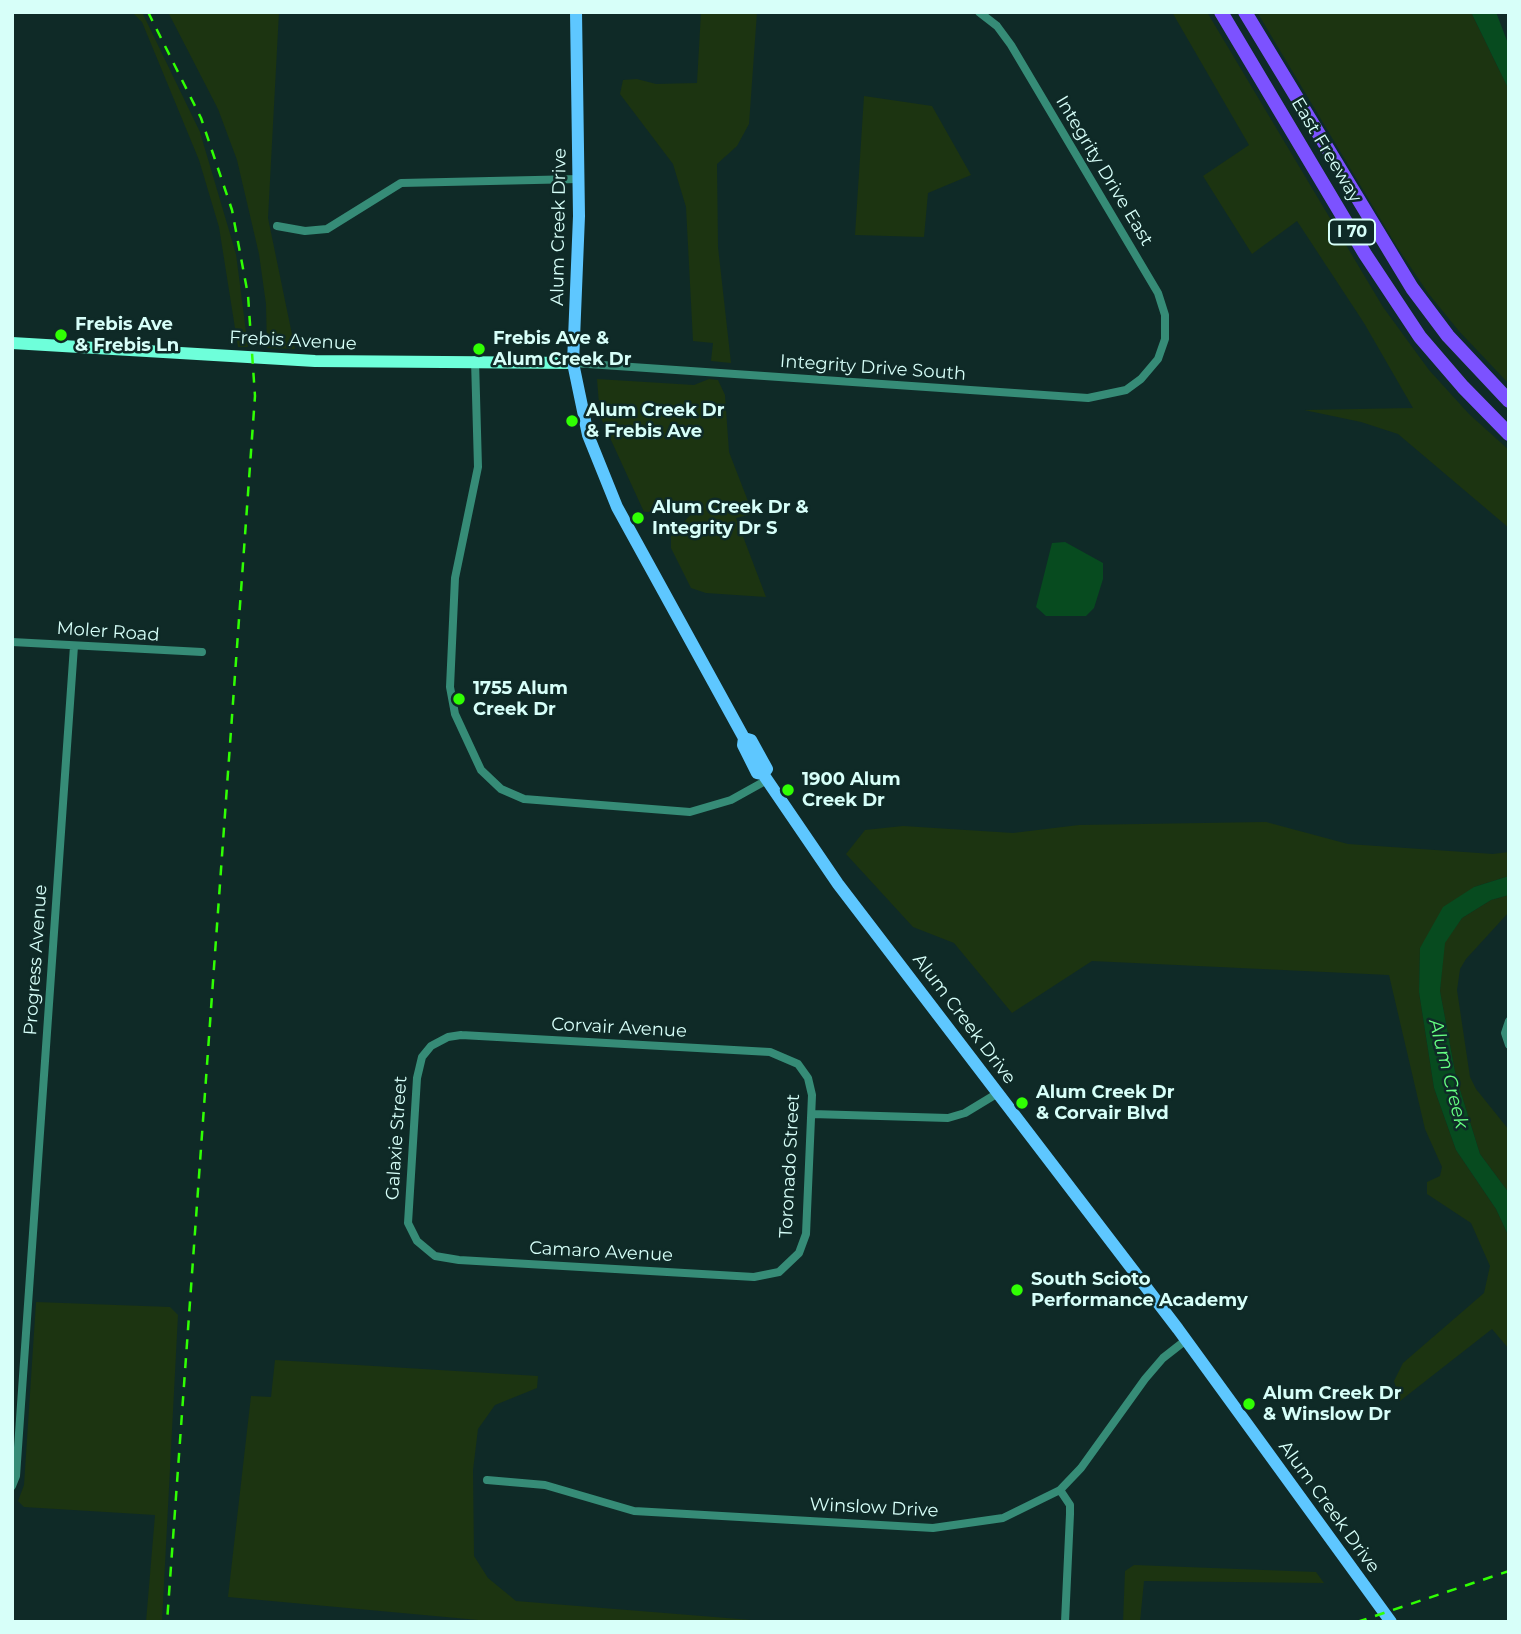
<!DOCTYPE html>
<html>
<head>
<meta charset="utf-8">
<style>
  body { margin:0 }
  #map { position:relative; width:1521px; height:1634px; overflow:hidden; background:#0f2a27; font-family:Montserrat,sans-serif }
  canvas { display:block }
  .frame { position:absolute; inset:0; border:14px solid #d7fff9; pointer-events:none }
</style>
</head>
<body>
<div id="map">
<canvas width="1521" height="1634"></canvas>
<div class="frame"></div>
</div>
<script>
const ctx = document.querySelector('canvas').getContext('2d');
ctx.lineJoin = 'round';
function fill(path, color) {
  ctx.fillStyle = color;
  ctx.fill(path, 'evenodd');
}
function shape(rows) {
  const path = new Path2D();
  for (const r of rows) {
    path.moveTo(r[0], r[1]);
    for (let i = 2; i < r.length; i += 2) path.lineTo(r[i], r[i + 1]);
  }
  return path;
}
function strokePath(path, color, width, dash) {
  ctx.strokeStyle = color;
  ctx.lineWidth = width;
  ctx.lineCap = dash ? 'butt' : 'round';
  ctx.setLineDash(dash || []);
  ctx.stroke(path);
}
function drawText(font, color, halo, rows, align = 'center') {
  ctx.font = font + ' Montserrat,sans-serif';
  ctx.lineWidth = 5;
  ctx.setLineDash([]);
  ctx.textBaseline = 'middle';
  ctx.strokeStyle = halo;
  ctx.fillStyle = color;
  for (const [text, x, y, turn = 0] of rows) {
    ctx.save();
    ctx.translate(x, y);
    ctx.rotate((+turn || 0) * Math.PI / 180);
    ctx.textAlign = isNaN(turn) ? turn : align;
    if (halo) ctx.strokeText(text, 0, 0);
    ctx.fillText(text, 0, 0);
    ctx.restore();
  }
}
fill(shape([
  [132,12,142,12,200,132,236,254,248,347,238,347,219,227,199,160,142,22],
  [168,12,279,12,268,218,295,349,267,348,266,304,259,254,237,160,218,109],
  [701,12,757,12,749,124,737,146,717,164,718,247,731,363,711,361,713,343,693,341,686,207,673,164,620,94,623,80,637,79,656,84,697,83],
  [1172,12,1207,12,1383,307,1429,370,1469,414,1509,450,1509,528,1398,434,1361,422,1304,410,1413,408,1364,323,1297,221,1252,254,1203,176,1249,145],
  [1257,12,1471,12,1509,90,1509,384,1458,330,1428,293,1397,247],
  [864,96,932,106,971,175,928,193,924,237,855,235],
  [597,379,694,385,709,379,718,380,725,395,729,452,753,514,736,518,766,597,706,593,691,588,671,548,671,536,694,511,644,512,600,416],
  [1266,822,1348,844,1493,854,1509,852,1509,876,1474,887,1420,948,1419,992,1434,1088,1456,1150,1496,1209,1509,1237,1509,1349,1492,1329,1400,1401,1394,1381,1403,1363,1484,1293,1490,1266,1471,1223,1427,1194,1427,1182,1440,1176,1442,1167,1425,1129,1389,975,1092,961,1012,1013,954,943,913,927,846,854,865,830,903,826,1013,833,1079,825],
  [1509,895,1509,912,1466,959,1460,969,1457,990,1470,1077,1476,1089,1509,1130,1509,1193,1480,1154,1456,1077,1440,991,1444,943,1462,918,1491,900],
  [36,1302,170,1307,178,1315,162,1622,146,1622,155,1515,24,1507,18,1501,24,1485],
  [275,1360,538,1376,537,1388,495,1405,478,1429,473,1470,474,1556,488,1578,516,1601,776,1622,500,1622,228,1597,251,1396,271,1397],
  [1134,1565,1316,1572,1324,1583,1144,1581,1140,1622,1123,1622,1125,1571]
]), '#1c3411');
fill(shape([
  [1471,12,1496,12,1509,46,1509,90],
  [1065,542,1103,563,1103,579,1094,608,1086,616,1046,616,1036,607,1052,543],
  [1509,876,1509,895,1491,900,1462,918,1445,943,1440,991,1456,1077,1480,1154,1509,1193,1509,1237,1496,1209,1456,1150,1434,1088,1419,992,1420,948,1443,907,1474,887]
]), '#074b1f');
strokePath(shape([
  [277,226,305,231,327,229,401,183,579,179],
  [475,360,478,467,455,578,450,687,455,714,481,770,501,789,524,799,690,812,731,800,767,780],
  [573,363,1088,398,1126,390,1141,379,1158,359,1165,339,1165,315,1158,293,1011,45,997,26,979,12],
  [12,642,202,652],
  [1509,1021,1505,1033,1509,1045],
  [461,1035,770,1052,798,1064,808,1078,812,1095,806,1234,799,1253,779,1272,754,1277,459,1260,435,1256,417,1241,408,1223,417,1078,422,1057,431,1046,448,1037,461,1035],
  [812,1114,948,1118,965,1113,998,1093],
  [487,1480,545,1485,634,1511,933,1528,1003,1518,1060,1490,1081,1468,1145,1379,1163,1358,1186,1340],
  [12,1486,16,1476,74,646],
  [1060,1490,1070,1505,1070,1514,1065,1622]
]), '#368c77', 8);
strokePath(shape([
  [12,343,315,361,573,363]
]), '#6effda', 12);
strokePath(shape([
  [576,12,579,216,573,363,588,435,617,507,744,738,743,745,757,773,763,774,838,884,1178,1329,1391,1622],
  [744,738,751,740,762,760,767,769,763,774]
]), '#5ec7ff', 12);
strokePath(shape([
  [1221,12,1365,254,1420,337,1463,387,1509,434],
  [1245,12,1412,288,1448,336,1509,401]
]), '#7c52ff', 14);
strokePath(shape([
  [148,12,201,118,232,210,248,295,255,396,167,1622],
  [1357,1622,1509,1571]
]), '#30ff03', 2.5, [10, 9]);
for (const [x, y, r, color] of [
  [61,335,7,"#30ff03"],
  [479,349,7,"#30ff03"],
  [572,421,7,"#30ff03"],
  [638,518,7,"#30ff03"],
  [459,699,7,"#30ff03"],
  [788,790,7,"#30ff03"],
  [1022,1103,7,"#30ff03"],
  [1017,1290,7,"#30ff03"],
  [1249,1404,7,"#30ff03"]
]) {
  const dot = new Path2D();
  dot.arc(x, y, r, 0, 2 * Math.PI);
  ctx.fillStyle = color;
  ctx.fill(dot);
  strokePath(dot, '#0f2a27', 2.5);
}
for (const [x, y, w] of [
  [1352,232,46]
]) {
  const box = new Path2D();
  box.roundRect(x - w / 2, y - 12.5, w, 25, 5);
  ctx.fillStyle = '#0f2a27';
  ctx.fill(box);
  strokePath(box, '#d7fff9', 2);
}
drawText('bold 16px', '#d7fff9', null, [
  ["I 70",1352,232]
]);
drawText('18px', '#d7fff9', '#0f2a27', [
  ["East Freeway",1326,150,59],
  ["Integrity Drive East",1104,171,59],
  ["Alum Creek Drive",559,227,-89],
  ["Frebis Avenue",293,341,3],
  ["Integrity Drive South",873,368,4],
  ["Moler Road",108,632,4],
  ["Progress Avenue",36,960,-86],
  ["Alum Creek Drive",964,1019,53],
  ["Corvair Avenue",619,1028,3],
  ["Galaxie Street",397,1138,-86],
  ["Toronado Street",790,1166,-87],
  ["Camaro Avenue",601,1252,3],
  ["Alum Creek Drive",1329,1507,54],
  ["Winslow Drive",874,1508,3]
]);
drawText('bold 18px', '#d7fff9', '#0f2a27', [
  ["Frebis Ave",75,325],
  ["& Frebis Ln",75,346],
  ["Frebis Ave &",493,339],
  ["Alum Creek Dr",493,360],
  ["Alum Creek Dr",586,411],
  ["& Frebis Ave",586,432],
  ["Alum Creek Dr &",652,508],
  ["Integrity Dr S",652,529],
  ["1755 Alum",473,689],
  ["Creek Dr",473,710],
  ["1900 Alum",802,780],
  ["Creek Dr",802,801],
  ["Alum Creek Dr",1036,1093],
  ["& Corvair Blvd",1036,1114],
  ["South Scioto",1031,1280],
  ["Performance Academy",1031,1301],
  ["Alum Creek Dr",1263,1394],
  ["& Winslow Dr",1263,1415]
], 'left');
drawText('italic 19px', '#65ff82', '#0f2a27', [
  ["Alum Creek",1448,1074,76]
]);
</script>
</body>
</html>
